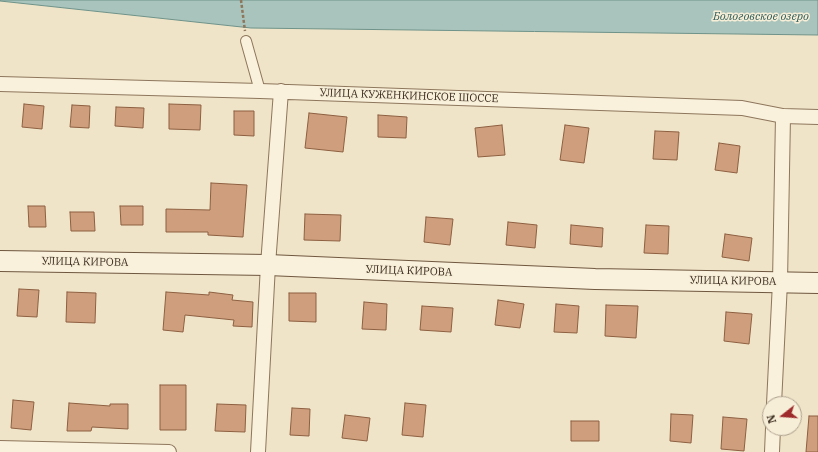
<!DOCTYPE html>
<html>
<head>
<meta charset="utf-8">
<style>
  body { margin:0 }
  #map { position:relative; width:818px; height:452px; overflow:hidden; background:#f0e4c8; font-family:"IBM Plex Serif",serif }
  canvas { display:block }
  .north { position:absolute; left:762px; top:396px; width:40px; height:40px; box-sizing:border-box; background:#f7eed8; border:1px solid #ada18e; border-radius:50%; rotate:253deg; font-size:11px; font-weight:700; line-height:16px; text-align:center; color:#3d2e20 }
  .north::after { content:''; display:block; margin:auto; width:14px; height:18px; background:#9e2a2b; clip-path:polygon(50% 0,100% 100%,50% 72%,0 100%) }
</style>
</head>
<body>
<div id="map">
<canvas width="818" height="452"></canvas>
<div class="north">N</div>
</div>
<script>
const ctx = document.querySelector('canvas').getContext('2d');
ctx.lineJoin = 'round';
function fill(path, color) {
  ctx.fillStyle = color;
  ctx.fill(path, 'evenodd');
}
function shape(rows) {
  const path = new Path2D();
  for (const r of rows) {
    path.moveTo(r[0], r[1]);
    for (let i = 2; i < r.length; i += 2) path.lineTo(r[i], r[i + 1]);
  }
  return path;
}
function strokePath(path, color, width, dash) {
  ctx.strokeStyle = color;
  ctx.lineWidth = width;
  ctx.lineCap = dash ? 'butt' : 'round';
  ctx.setLineDash(dash || []);
  ctx.stroke(path);
}
function drawText(font, color, halo, rows, align = 'center') {
  ctx.font = font + ' "IBM Plex Serif",serif';
  ctx.lineWidth = 3;
  ctx.setLineDash([]);
  ctx.textBaseline = 'middle';
  ctx.strokeStyle = halo;
  ctx.fillStyle = color;
  for (const [text, x, y, turn = 0] of rows) {
    ctx.save();
    ctx.translate(x, y);
    ctx.rotate((+turn || 0) * Math.PI / 180);
    ctx.textAlign = isNaN(turn) ? turn : align;
    if (halo) ctx.strokeText(text, 0, 0);
    ctx.fillText(text, 0, 0);
    ctx.restore();
  }
}
const water = shape([
  [0,0,818,0,818,35,251,28,0,1,0,0]
]);
fill(water, '#a9c4bc');
strokePath(water, '#6f938a', 1);
const building = shape([
  [24,104,44,106,42,129,22,127,24,104],
  [169,104,201,105,200,130,169,129,169,104],
  [72,105,90,106,89,128,70,127,72,105],
  [116,107,144,108,143,128,115,126,116,107],
  [234,111,254,111,254,136,234,135,234,111],
  [309,113,347,117,343,152,305,148,309,113],
  [378,115,407,117,406,138,378,137,378,115],
  [502,125,505,155,478,157,475,128,502,125],
  [565,125,589,128,584,163,560,160,565,125],
  [655,131,679,132,677,160,653,159,655,131],
  [719,143,740,146,737,173,715,170,719,143],
  [211,183,247,185,243,237,208,235,208,232,166,232,166,209,210,210,211,183],
  [28,206,45,206,46,227,29,227,28,206],
  [120,206,143,206,143,225,121,225,120,206],
  [70,212,94,212,95,231,71,231,70,212],
  [305,214,341,215,340,241,304,240,305,214],
  [426,217,453,219,450,245,424,242,426,217],
  [508,222,537,225,535,248,506,245,508,222],
  [571,225,603,228,602,247,570,244,571,225],
  [646,225,669,226,668,254,644,253,646,225],
  [725,234,752,238,749,261,722,257,725,234],
  [19,289,39,290,37,317,17,316,19,289],
  [67,292,96,293,95,323,66,322,67,292],
  [166,292,209,295,209,292,233,295,232,300,253,302,252,327,233,326,234,320,185,315,183,332,163,330,166,292],
  [289,293,316,293,316,322,289,321,289,293],
  [498,300,524,304,520,328,495,325,498,300],
  [364,302,387,304,386,330,362,329,364,302],
  [556,304,579,306,577,333,554,332,556,304],
  [606,305,638,306,636,338,605,336,606,305],
  [422,306,453,308,451,332,420,330,422,306],
  [726,312,752,314,749,344,724,341,726,312],
  [160,385,186,385,186,430,160,430,160,385],
  [13,400,34,402,31,430,11,428,13,400],
  [69,403,110,406,110,404,128,404,128,429,92,427,91,431,67,431,69,403],
  [405,403,426,405,423,437,402,435,405,403],
  [217,404,246,405,245,432,215,431,217,404],
  [292,408,310,409,309,436,290,435,292,408],
  [671,414,693,415,691,443,670,441,671,414],
  [345,415,370,418,367,441,342,438,345,415],
  [809,416,818,416,818,452,806,452,809,416],
  [723,417,747,419,744,451,721,449,723,417],
  [571,421,599,421,599,441,571,441,571,421]
]);
fill(building, '#cf9f7d');
strokePath(building, '#8d5f41', 1);
const pedestrian = shape([
  [246,41,260,91]
]);
const minor = shape([
  [0,84,260,91,742,108,783,116,818,117],
  [774,404,780,282,783,116],
  [0,448,169,452],
  [258,452,268,265,281,91],
  [772,452,773,428]
]);
const secondary = shape([
  [0,261,268,265,595,279,818,283]
]);
strokePath(pedestrian, '#8d765c', 12);
strokePath(minor, '#8d765c', 16);
strokePath(secondary, '#6f573f', 22);
strokePath(shape([
  [241,0,245,31]
]), '#8d765c', 2.5, [3, 2]);
strokePath(pedestrian, '#faf1dc', 10);
strokePath(minor, '#faf1dc', 14);
strokePath(secondary, '#faf1dc', 20);
drawText('11px', '#3d2e20', '#f7eed8', [
  ["УЛИЦА КУЖЕНКИНСКОЕ ШОССЕ",409,96,2],
  ["УЛИЦА КИРОВА",85,262,1],
  ["УЛИЦА КИРОВА",409,271,2],
  ["УЛИЦА КИРОВА",733,281,1]
]);
drawText('italic 12px', '#2f5d5a', '#f7eed8', [
  ["Бологовское озеро",761,17]
]);
</script>
</body>
</html>
